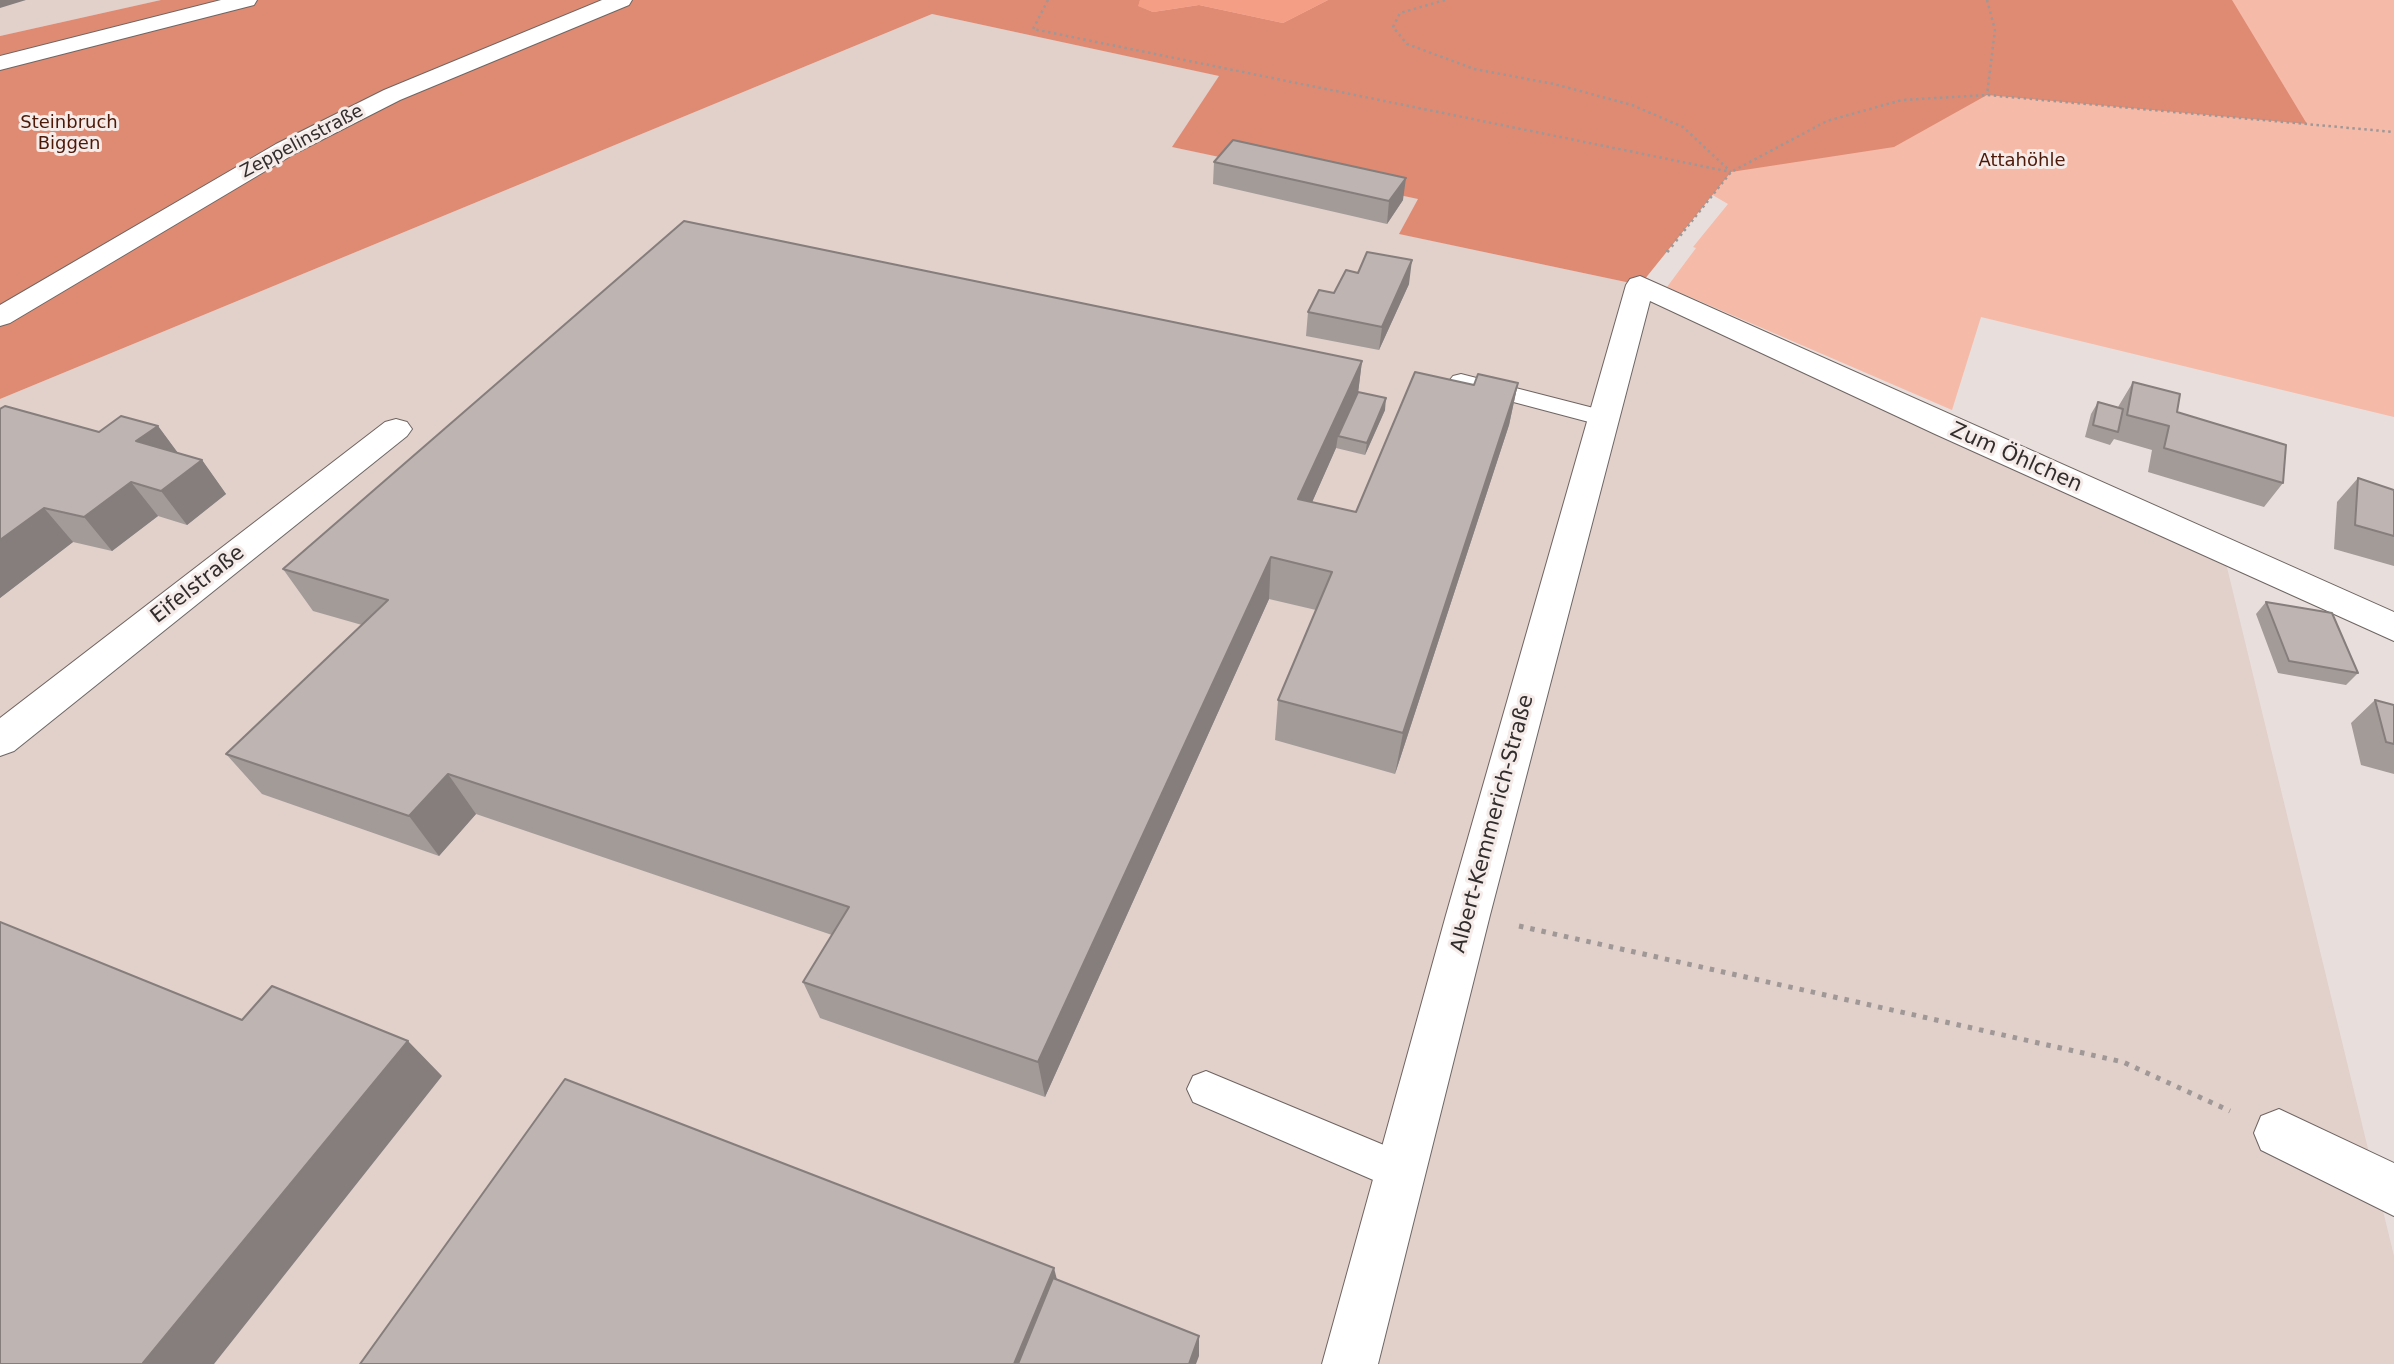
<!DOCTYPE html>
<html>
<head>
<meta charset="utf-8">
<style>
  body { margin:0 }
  canvas { display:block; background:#e8dedb }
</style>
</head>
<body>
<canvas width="2394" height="1364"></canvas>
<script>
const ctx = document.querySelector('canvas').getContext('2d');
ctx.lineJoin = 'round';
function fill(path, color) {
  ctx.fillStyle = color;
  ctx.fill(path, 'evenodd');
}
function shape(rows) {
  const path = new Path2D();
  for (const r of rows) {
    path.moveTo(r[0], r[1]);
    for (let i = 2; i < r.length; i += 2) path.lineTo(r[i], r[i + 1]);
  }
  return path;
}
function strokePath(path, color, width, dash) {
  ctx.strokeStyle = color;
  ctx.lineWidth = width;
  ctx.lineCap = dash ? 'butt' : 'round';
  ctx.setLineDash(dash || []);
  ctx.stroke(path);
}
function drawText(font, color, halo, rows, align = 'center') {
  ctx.font = font + ' "DejaVu Sans",sans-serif';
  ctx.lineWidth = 6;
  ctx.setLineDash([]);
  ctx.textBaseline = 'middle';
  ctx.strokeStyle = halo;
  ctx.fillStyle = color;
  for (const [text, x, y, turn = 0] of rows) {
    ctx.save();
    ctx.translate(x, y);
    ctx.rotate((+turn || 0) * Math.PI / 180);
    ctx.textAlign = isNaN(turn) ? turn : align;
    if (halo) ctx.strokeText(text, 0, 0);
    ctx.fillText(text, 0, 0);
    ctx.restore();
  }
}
fill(shape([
  [0,0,161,0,0,36],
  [932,14,1220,76,1173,147,1419,199,1400,234,1640,285,2223,551,2394,1256,2394,1364,0,1364,0,399]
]), '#e2d0cb');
fill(shape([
  [881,0,2394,0,2394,417,1981,317,1952,410,1667,287,1696,248,1693,247,1728,204,1668,169]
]), '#f6baa9');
fill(shape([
  [161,0,1140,0,1139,6,1153,12,1199,5,1283,23,1328,0,2232,0,2307,124,1987,95,1894,147,1731,172,1640,285,1399,234,1418,199,1172,147,1219,76,932,14,0,399,0,36]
]), '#df8b73');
fill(shape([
  [1140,0,1328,0,1283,23,1199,5,1153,12,1138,6]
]), '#f49e86');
const service = shape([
  [1461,374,1613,413,1616,418,1613,423,1604,426,1453,386,1449,381,1453,376,1461,374],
  [1206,1071,1415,1158,1421,1172,1415,1186,1401,1192,1193,1102,1187,1089,1193,1076,1206,1071]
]);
const minor = shape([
  [1640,276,2394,612,2394,641,1935,434,1650,301,1490,915,1378,1364,1322,1364,1446,915,1626,285,1630,279,1640,276],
  [396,419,407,422,412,429,407,436,14,751,0,756,0,718,385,422,396,419],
  [2279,1109,2394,1163,2394,1216,2261,1150,2254,1133,2261,1116,2279,1109]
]);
const secondary = shape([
  [221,0,257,0,254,5,0,70,0,56,221,0],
  [602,0,632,0,629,5,400,100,294,154,10,323,0,326,0,305,276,144,384,90,602,0]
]);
strokePath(service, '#6e6562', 2);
strokePath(minor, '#6e6562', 2);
strokePath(secondary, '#6e6562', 2);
strokePath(shape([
  [1048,0,1033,29,1731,172],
  [1445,0,1400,13,1393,27,1407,44,1474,69,1554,84,1632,105,1683,127,1730,171],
  [1987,0,1995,30,1987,95],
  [1684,231,1731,172,1827,121,1902,100,1987,95,2394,132]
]), '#9f9896', 2.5, [2.5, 3.5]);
strokePath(shape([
  [1667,252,1685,229]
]), '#9f9896', 3.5, [2.5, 4.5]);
strokePath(shape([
  [1519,926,2123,1062,2230,1111]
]), '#9f9896', 5, [4.5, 7]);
fill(service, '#fff');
fill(minor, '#fff');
fill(secondary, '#fff');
fill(shape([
  [1214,162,1403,200,1387,224,1213,184],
  [1409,284,1379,350,1306,336,1308,312,1334,293],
  [1362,361,1358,392,1385,410,1365,455,1336,448,1312,502,1356,512,1474,385,1518,383,1509,425,1395,774,1275,740,1278,700,1316,610,1269,599,1045,1097,820,1018,803,982,832,935,476,814,439,856,262,794,226,754,362,625,313,611,283,569],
  [2133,382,2177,412,2283,483,2264,507,2148,472,2152,450,2114,439,2110,445,2085,437,2091,414,2098,402,2118,407],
  [0,409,99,432,158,426,178,453,202,460,226,494,187,525,158,516,112,551,73,542,0,598],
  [2358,478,2394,490,2394,566,2334,549,2337,502],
  [2266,602,2358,673,2346,685,2278,673,2256,614],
  [2375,700,2394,705,2394,774,2361,765,2351,723]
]), '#a39b98');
fill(shape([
  [0,0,26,0,0,8],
  [1406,178,1403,200,1387,224,1389,201],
  [1412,260,1409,284,1379,350,1382,327],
  [1362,361,1357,402,1338,436,1336,448,1295,541,1298,499],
  [1518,383,1509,425,1395,774,1403,733],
  [1386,398,1385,410,1365,455,1367,443],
  [158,426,183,460,136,441],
  [202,460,226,494,187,525,161,491],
  [131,482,158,516,112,551,84,517],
  [44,508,73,542,0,598,0,540],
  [1271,557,1269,599,1045,1097,1038,1062],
  [448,774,476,814,439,856,409,816],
  [408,1041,442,1076,214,1364,145,1364,143,1363],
  [1054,1268,1061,1295,1033,1364,1014,1364],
  [1199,1336,1199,1356,1196,1364,1189,1364]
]), '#857e7c');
const building = shape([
  [1233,140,1406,178,1389,201,1214,162,1233,140],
  [684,221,1362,361,1298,499,1356,512,1415,372,1474,385,1478,374,1518,383,1403,733,1278,700,1332,572,1271,557,1038,1062,803,982,849,907,448,774,409,816,226,754,388,600,283,569,684,221],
  [1367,252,1412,260,1382,327,1308,312,1319,290,1334,293,1346,270,1358,273,1367,252],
  [2133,382,2180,394,2177,412,2286,445,2283,483,2164,448,2169,426,2127,415,2133,382],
  [1358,392,1386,398,1367,443,1338,436,1358,392],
  [2098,402,2123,409,2118,432,2093,425,2098,402],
  [5,406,99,432,121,416,158,426,136,441,202,460,161,491,131,482,84,517,44,508,0,540,0,409,5,406],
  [2358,478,2394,490,2394,536,2355,525,2358,478],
  [2266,602,2332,613,2358,673,2289,661,2266,602],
  [2375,700,2394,705,2394,744,2386,742,2375,700],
  [0,922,242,1020,272,986,408,1041,143,1363,145,1364,0,1364,0,922],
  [565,1079,1054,1268,1014,1364,360,1364,565,1079],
  [1053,1278,1199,1336,1189,1364,1018,1364,1053,1278]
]);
fill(building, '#beb4b1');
strokePath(building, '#857e7c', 2);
drawText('18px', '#4c1808', '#f5ebe8', [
  ["Steinbruch",69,123],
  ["Biggen",69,144],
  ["Attahöhle",2022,161]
]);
drawText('18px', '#312d2c', '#f5ebe8', [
  ["Zeppelinstraße",302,142,-28]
]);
drawText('21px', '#312d2c', '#f5ebe8', [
  ["Zum Öhlchen",2016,458,24],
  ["Eifelstraße",198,585,-38],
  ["Albert-Kemmerich-Straße",1493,824,-75]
]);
</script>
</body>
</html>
